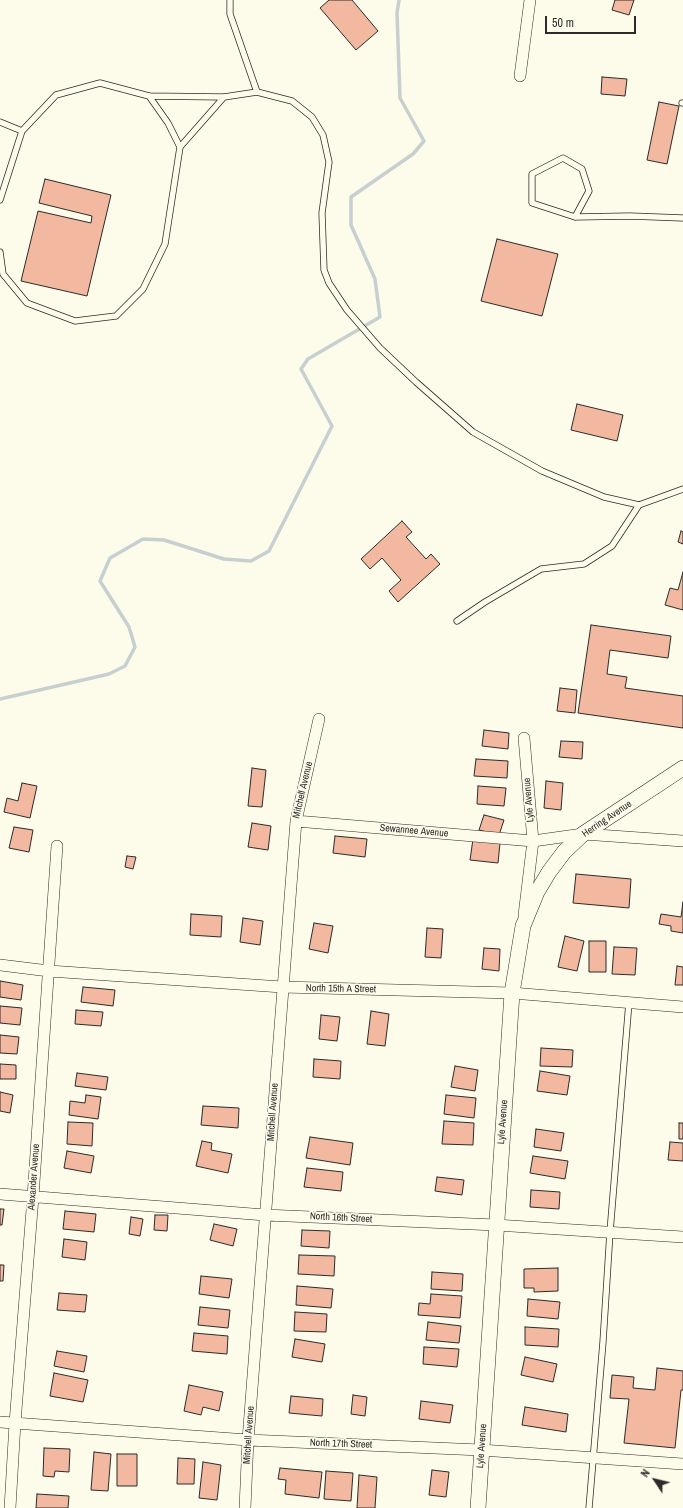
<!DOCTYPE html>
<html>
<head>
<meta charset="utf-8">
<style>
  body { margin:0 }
  #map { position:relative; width:683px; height:1508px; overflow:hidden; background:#fdfbea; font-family:"Archivo Narrow",sans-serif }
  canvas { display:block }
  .north { position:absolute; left:635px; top:1460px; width:40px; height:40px; -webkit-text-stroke:3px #fdfbea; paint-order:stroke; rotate:305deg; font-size:11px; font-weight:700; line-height:16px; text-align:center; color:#2b2b2b }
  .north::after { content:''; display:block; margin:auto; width:14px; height:18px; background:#2b2b2b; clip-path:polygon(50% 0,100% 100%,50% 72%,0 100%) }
  .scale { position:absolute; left:545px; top:16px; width:91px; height:18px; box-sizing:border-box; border:2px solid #2b2b2b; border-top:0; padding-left:5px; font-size:12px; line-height:14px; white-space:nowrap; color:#2b2b2b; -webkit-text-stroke:3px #fdfbea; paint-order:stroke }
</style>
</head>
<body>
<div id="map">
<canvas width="683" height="1508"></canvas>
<div class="north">N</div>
<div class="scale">50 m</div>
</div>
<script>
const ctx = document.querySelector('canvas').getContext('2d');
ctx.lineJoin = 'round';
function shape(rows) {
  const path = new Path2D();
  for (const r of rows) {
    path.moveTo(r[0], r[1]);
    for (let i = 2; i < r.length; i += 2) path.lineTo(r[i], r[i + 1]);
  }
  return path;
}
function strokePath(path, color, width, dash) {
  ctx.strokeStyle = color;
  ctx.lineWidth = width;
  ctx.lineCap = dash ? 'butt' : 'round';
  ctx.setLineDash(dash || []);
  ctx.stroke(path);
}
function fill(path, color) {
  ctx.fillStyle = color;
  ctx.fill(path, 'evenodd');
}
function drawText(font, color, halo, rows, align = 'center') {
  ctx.font = font + ' "Archivo Narrow",sans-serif';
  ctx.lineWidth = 3;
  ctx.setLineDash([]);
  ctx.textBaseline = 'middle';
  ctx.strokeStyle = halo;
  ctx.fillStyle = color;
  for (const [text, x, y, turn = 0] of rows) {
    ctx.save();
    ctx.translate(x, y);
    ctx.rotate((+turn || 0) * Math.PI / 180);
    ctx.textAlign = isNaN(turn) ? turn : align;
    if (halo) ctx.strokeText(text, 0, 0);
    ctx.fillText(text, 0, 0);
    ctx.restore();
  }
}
strokePath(shape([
  [0,699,109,674,125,666,135,647,129,627,100,581,110,558,143,539,164,540,224,559,251,561,269,551,332,426,301,369,308,359,380,317,375,279,351,225,351,197,413,154,424,141,400,98,397,13,399,0]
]), '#c7d0d0', 3.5);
const building = shape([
  [329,0,352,0,378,31,356,50,320,8,329,0],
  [615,0,634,0,629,15,612,10,615,0],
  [602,77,627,79,625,96,601,94,602,77],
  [659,102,679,106,667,164,647,160,659,102],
  [45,179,111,195,87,296,21,281,38,211,91,223,92,216,39,203,45,179],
  [497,239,558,254,542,316,481,301,497,239],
  [577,404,623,415,617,441,571,430,577,404],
  [402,521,412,532,406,537,426,559,431,554,440,564,398,602,389,591,401,580,382,558,370,569,361,559,402,521],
  [681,531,683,532,683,544,678,542,681,531],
  [683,572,683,610,665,605,670,588,678,590,683,572],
  [591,625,671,636,668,658,610,650,607,674,627,677,625,688,683,696,683,728,578,713,591,625],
  [560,688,577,690,575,713,557,711,560,688],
  [484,730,509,733,508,749,482,746,484,730],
  [561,741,583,742,582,759,559,757,561,741],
  [476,759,508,761,507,778,474,776,476,759],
  [252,768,266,770,262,807,248,806,252,768],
  [546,781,563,783,561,810,544,808,546,781],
  [22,783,37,786,30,818,4,812,7,798,18,801,22,783],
  [478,786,506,788,504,806,477,804,478,786],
  [484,815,504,820,499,835,479,830,484,815],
  [252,823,271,826,268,850,248,847,252,823],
  [14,827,33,830,29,852,9,848,14,827],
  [335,836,367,839,365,857,333,853,335,836],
  [473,839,500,843,498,863,470,860,473,839],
  [127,856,136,857,133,869,125,867,127,856],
  [576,874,631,879,629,908,573,903,576,874],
  [683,902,683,933,671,931,671,926,659,924,661,914,681,917,683,902],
  [191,914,222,916,221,937,190,935,191,914],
  [243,918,263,921,260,945,240,942,243,918],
  [314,923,333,926,328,953,309,949,314,923],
  [427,928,443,929,441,958,425,957,427,928],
  [565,936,584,941,577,971,558,967,565,936],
  [589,941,606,941,606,972,589,972,589,941],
  [614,947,637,948,635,975,612,974,614,947],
  [484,948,500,949,499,971,482,969,484,948],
  [677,966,683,967,683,985,675,985,677,966],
  [0,981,23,985,21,1000,0,997,0,981],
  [83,987,115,990,113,1006,81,1002,83,987],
  [0,1006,22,1008,20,1025,0,1023,0,1006],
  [76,1010,103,1012,101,1026,75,1024,76,1010],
  [371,1011,389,1014,385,1046,367,1044,371,1011],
  [321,1015,340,1017,337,1041,319,1039,321,1015],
  [0,1035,19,1037,17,1054,0,1053,0,1035],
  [541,1048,573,1050,572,1067,540,1066,541,1048],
  [314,1059,341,1061,340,1079,313,1077,314,1059],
  [0,1064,16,1065,16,1079,0,1079,0,1064],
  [455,1066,478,1070,475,1091,451,1087,455,1066],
  [540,1071,570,1076,567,1095,537,1091,540,1071],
  [77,1073,108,1077,106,1090,75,1086,77,1073],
  [0,1092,13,1095,10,1113,0,1111,0,1092],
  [86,1095,101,1097,98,1119,69,1115,70,1101,85,1103,86,1095],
  [446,1095,476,1098,474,1118,444,1114,446,1095],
  [203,1106,239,1108,238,1128,201,1125,203,1106],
  [444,1121,474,1123,473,1145,442,1144,444,1121],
  [68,1122,93,1123,92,1146,67,1144,68,1122],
  [679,1123,683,1123,683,1139,679,1139,679,1123],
  [536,1129,564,1133,561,1151,534,1147,536,1129],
  [310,1137,353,1143,350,1165,306,1158,310,1137],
  [202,1141,212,1143,211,1150,232,1154,228,1173,196,1166,202,1141],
  [670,1142,683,1143,683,1161,668,1160,670,1142],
  [67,1151,94,1156,91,1173,64,1168,67,1151],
  [533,1156,568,1161,565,1179,530,1173,533,1156],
  [307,1168,343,1172,341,1191,304,1187,307,1168],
  [437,1177,464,1180,462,1195,435,1191,437,1177],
  [531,1190,560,1192,559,1209,530,1207,531,1190],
  [0,1209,4,1209,2,1225,0,1225,0,1209],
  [65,1211,96,1214,94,1232,63,1229,65,1211],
  [155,1215,168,1215,167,1231,154,1230,155,1215],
  [131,1217,143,1219,140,1236,129,1234,131,1217],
  [214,1224,237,1229,233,1246,210,1240,214,1224],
  [302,1230,330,1231,329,1248,301,1246,302,1230],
  [64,1239,87,1242,85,1260,62,1257,64,1239],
  [299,1255,335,1256,334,1276,298,1274,299,1255],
  [0,1265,4,1265,3,1281,0,1281,0,1265],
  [558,1268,558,1291,534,1292,534,1288,524,1288,524,1269,558,1268],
  [432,1272,463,1274,462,1291,431,1289,432,1272],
  [201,1276,232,1279,229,1298,199,1294,201,1276],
  [297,1286,333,1289,331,1308,296,1305,297,1286],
  [59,1293,87,1295,85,1312,57,1310,59,1293],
  [431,1294,462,1296,460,1318,418,1315,419,1303,430,1304,431,1294],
  [528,1299,560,1302,558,1319,527,1316,528,1299],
  [200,1307,230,1310,228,1328,198,1325,200,1307],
  [295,1312,327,1314,326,1332,294,1331,295,1312],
  [428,1322,461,1326,459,1343,426,1340,428,1322],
  [525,1327,559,1329,558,1347,525,1345,525,1327],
  [194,1333,228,1336,227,1354,192,1351,194,1333],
  [295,1339,325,1344,322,1362,292,1357,295,1339],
  [424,1347,459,1349,457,1367,423,1364,424,1347],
  [57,1351,87,1356,84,1372,54,1366,57,1351],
  [525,1357,557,1364,553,1382,521,1375,525,1357],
  [657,1368,683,1371,683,1390,681,1390,675,1448,624,1443,629,1399,610,1398,612,1375,634,1377,633,1388,655,1390,657,1368],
  [54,1373,88,1380,83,1402,50,1396,54,1373],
  [189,1385,223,1392,219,1411,203,1407,201,1415,184,1411,189,1385],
  [353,1395,367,1397,365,1416,351,1414,353,1395],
  [291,1396,323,1399,322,1416,289,1413,291,1396],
  [421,1401,453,1405,450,1423,419,1419,421,1401],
  [525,1407,568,1414,566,1432,522,1425,525,1407],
  [44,1448,70,1449,69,1472,55,1471,54,1477,43,1476,44,1448],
  [94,1452,111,1454,108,1491,91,1490,94,1452],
  [117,1454,137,1454,137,1486,117,1486,117,1454],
  [178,1458,195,1459,194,1484,177,1484,178,1458],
  [203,1462,221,1465,217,1500,199,1498,203,1462],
  [280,1468,322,1472,319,1498,285,1494,286,1480,278,1479,280,1468],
  [432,1470,449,1472,446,1497,429,1495,432,1470],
  [326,1471,353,1473,351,1501,324,1499,326,1471],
  [359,1475,377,1477,375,1508,357,1508,359,1475],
  [37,1494,69,1496,68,1508,36,1508,37,1494]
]);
fill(building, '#f2b8a0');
strokePath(building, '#2b2b2b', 1);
const service = shape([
  [230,0,230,14,257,92],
  [682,103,683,103],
  [0,122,22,131,56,95,100,83,149,96,224,97,257,92,292,101,312,117,323,135,329,162,322,213,324,270,329,283,347,310,380,348,416,382,473,432,542,471,604,497,639,505,683,489],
  [180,147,224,97],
  [0,200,22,131],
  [575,217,589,191,582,169,563,158,532,174,532,203,575,217,630,216,683,218],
  [0,252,3,274,27,303,75,321,116,316,143,289,165,244,180,147,168,123,149,96],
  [457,621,485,602,541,569,584,564,612,546,639,505],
  [589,1508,603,1342,610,1232,629,1002]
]);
const minor = shape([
  [520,76,530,0],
  [296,821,533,841,583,834,683,841],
  [524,915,533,841,524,738],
  [0,965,49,971,282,987,512,993,683,1007],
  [0,1194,265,1215,496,1225,683,1237],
  [0,1422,248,1440,481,1450,683,1464],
  [10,1508,15,1423,33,1197,57,846],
  [245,1508,248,1440,296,821,319,719]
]);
const secondary = shape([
  [478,1508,512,993,523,926,537,892,549,872,564,852,583,834,683,768]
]);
strokePath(service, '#2b2b2b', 7);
strokePath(minor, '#2b2b2b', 12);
strokePath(secondary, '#2b2b2b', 16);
strokePath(service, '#fdfbea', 5.5);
strokePath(minor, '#fdfbea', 11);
strokePath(secondary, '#fdfbea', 15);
drawText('10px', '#2b2b2b', '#fdfbea', [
  ["Mitchell Avenue",303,790,-77],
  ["Lyle Avenue",529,800,-95],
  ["Herring Avenue",607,819,-34],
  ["Sewannee Avenue",414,831,5],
  ["North 15th A Street",341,989,1],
  ["Mitchell Avenue",273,1112,-86],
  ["Lyle Avenue",503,1122,-86],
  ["Alexander Avenue",34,1177,-86],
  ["North 16th Street",341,1218,3],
  ["Mitchell Avenue",249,1435,-86],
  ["North 17th Street",341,1444,2],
  ["Lyle Avenue",482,1446,-86]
]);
</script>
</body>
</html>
